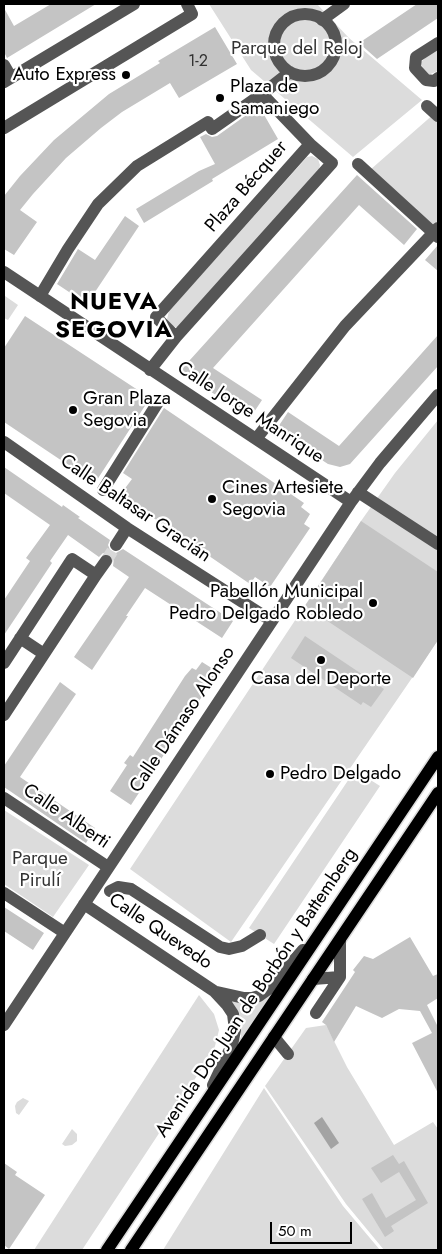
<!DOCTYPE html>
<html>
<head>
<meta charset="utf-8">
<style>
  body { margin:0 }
  #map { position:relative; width:442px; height:1254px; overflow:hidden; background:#fff; font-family:Jost,sans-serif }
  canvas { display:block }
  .frame { position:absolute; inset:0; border:5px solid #000; pointer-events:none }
  .scale { position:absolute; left:270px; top:1222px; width:82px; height:22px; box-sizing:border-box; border:2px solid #000; border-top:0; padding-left:6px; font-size:15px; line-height:18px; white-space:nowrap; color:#000; -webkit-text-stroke:4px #fff; paint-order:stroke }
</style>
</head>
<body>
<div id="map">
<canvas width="442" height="1254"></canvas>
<div class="frame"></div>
<div class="scale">50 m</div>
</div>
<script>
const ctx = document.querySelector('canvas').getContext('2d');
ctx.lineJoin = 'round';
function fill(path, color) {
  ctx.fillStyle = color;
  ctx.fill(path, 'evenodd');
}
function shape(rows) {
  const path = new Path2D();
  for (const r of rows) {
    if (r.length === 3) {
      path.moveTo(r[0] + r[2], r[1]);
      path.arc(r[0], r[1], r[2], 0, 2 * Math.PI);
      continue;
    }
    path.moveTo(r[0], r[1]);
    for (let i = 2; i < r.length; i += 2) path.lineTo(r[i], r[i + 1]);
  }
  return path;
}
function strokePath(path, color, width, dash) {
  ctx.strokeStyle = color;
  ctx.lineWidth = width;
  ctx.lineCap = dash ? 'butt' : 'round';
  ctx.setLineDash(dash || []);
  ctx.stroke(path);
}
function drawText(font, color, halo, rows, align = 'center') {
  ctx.font = font + ' Jost,sans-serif';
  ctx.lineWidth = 4.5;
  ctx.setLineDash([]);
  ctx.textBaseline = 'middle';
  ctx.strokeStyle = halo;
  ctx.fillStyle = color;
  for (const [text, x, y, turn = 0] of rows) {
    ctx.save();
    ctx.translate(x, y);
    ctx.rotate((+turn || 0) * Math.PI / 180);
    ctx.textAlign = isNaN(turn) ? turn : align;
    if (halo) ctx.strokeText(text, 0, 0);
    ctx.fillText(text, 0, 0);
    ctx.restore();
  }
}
fill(shape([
  [209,4,317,4,349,38,422,100,353,157,251,70],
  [438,48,438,71,428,75,423,70,421,62,428,55],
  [435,113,438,116,438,221,434,225,370,170],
  [312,156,318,159,320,165,319,169,179,328,169,325,167,319,169,311,307,157],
  [5,296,18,305,8,320,4,318],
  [438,420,438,640,231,942,130,869,361,521,395,473],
  [355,770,380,786,274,944,249,928],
  [4,810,89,865,53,917,4,884],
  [273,992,241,1040,241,1029,239,1012,227,999],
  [199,995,214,1014,219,1030,214,1050,82,1250,34,1250],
  [326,1025,347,1067,394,1145,433,1122,438,1129,438,1250,384,1250,346,1204,265,1086,306,1028],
  [264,1088,343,1206,380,1250,163,1250],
  [23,1098,29,1101,19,1115,16,1113,15,1106,17,1102],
  [72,1129,77,1134,77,1141,72,1145,65,1146,62,1144]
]), '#dcdcdc');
fill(shape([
  [322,1117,339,1143,331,1149,314,1123]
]), '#a3a3a3');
fill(shape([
  [51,4,96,4,7,58,4,52,4,8,14,26],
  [417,4,438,4,438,18,377,59,359,43],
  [215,27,237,64,179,98,170,83,122,112,101,128,66,158,33,194,20,210,37,222,14,255,4,249,4,196,20,176,54,140,109,94,160,63,158,61],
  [259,106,278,139,212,179,213,181,144,223,136,209,199,171,215,164,200,137,206,134,212,137,217,136],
  [357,175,417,229,404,245,359,205,213,368,262,400,250,418,180,371],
  [125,216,139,226,87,304,57,284,78,249,95,260],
  [438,245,438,271,425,260],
  [25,316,150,398,95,483,4,422,4,348],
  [438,335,438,366,350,464,340,467,328,464,276,430,288,412,339,446],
  [164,408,304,503,301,507,310,514,304,524,310,528,270,587,255,577,250,584,120,495,132,479,123,473],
  [4,467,62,507,63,505,80,517,78,518,110,540,108,545,111,552,116,553,123,549,233,621,222,638,145,588,126,616,128,616,92,670,74,657,129,577,113,566,114,558,110,554,103,553,99,557,68,535,50,561,52,563,4,635,4,600,30,561,26,558,50,525,4,493],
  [361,521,438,572,438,640,413,678,305,606],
  [305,636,384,689,371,707,363,702,361,705,291,658],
  [202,662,218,672,131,805,110,791,127,765,124,763,130,755,133,757,185,676,192,668,196,670],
  [60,682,76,694,20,777,95,828,86,843,4,787,4,766],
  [4,907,44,933,33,950,4,931],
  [410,937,433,976,438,974,438,998,427,1005,438,1027,438,1093,412,1043,432,1033,420,1011,399,1009,382,1018,356,1006,334,1042,326,1025,322,1022,355,972,353,970,364,956,373,959],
  [393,1155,399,1164,404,1161,428,1203,391,1226,394,1231,385,1237,362,1199,372,1193,386,1218,416,1200,399,1172,381,1183,371,1168],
  [4,1163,17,1172,15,1175,45,1195,9,1249,4,1245]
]), '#c4c4c4');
strokePath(shape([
  [106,561,116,545]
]), '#d9d9d9', 12, [12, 6]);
const major = shape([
  [107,1250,438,757],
  [131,1250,438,793]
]);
strokePath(major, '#dbdbdb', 15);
strokePath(shape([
  [305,45,31],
  [322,20,344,4],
  [438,43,416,57,415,68,426,80,434,81,438,78],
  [4,65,11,77],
  [4,82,134,4],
  [262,94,310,144],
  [427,106,438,116],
  [4,128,192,14,187,4],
  [358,164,438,237],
  [4,272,351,502],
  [40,296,68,249,98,204,137,166,208,122,212,129,262,94,290,72],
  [150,370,176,337,332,163,310,144,156,317,176,337],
  [256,439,345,326,438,228],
  [4,442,127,528,272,621],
  [103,490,160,399],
  [358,492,438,544],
  [116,545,127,528],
  [96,575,106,561],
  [20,638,44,654],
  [4,663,72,559,96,575,4,715],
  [4,798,108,867],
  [110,891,118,887,131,889,220,947,229,949,242,946,260,935],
  [4,893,65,933],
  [84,904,214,991,227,1005,233,1014,235,1030,232,1045,213,1085],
  [313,979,340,977,340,940],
  [217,992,244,998,252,998,259,996,270,988,303,950],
  [316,1013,340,977],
  [4,1025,351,502,380,463,438,395],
  [274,1037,288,1054]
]), '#555', 12);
strokePath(major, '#000', 12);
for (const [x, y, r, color] of [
  [126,75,5,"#000"],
  [220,98,5,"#000"],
  [73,410,5,"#000"],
  [212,499,5,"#000"],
  [373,603,5,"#000"],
  [321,660,5,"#000"],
  [270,774,5,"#000"]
]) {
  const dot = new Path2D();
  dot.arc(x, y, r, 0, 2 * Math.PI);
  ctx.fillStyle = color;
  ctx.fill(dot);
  strokePath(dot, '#fff', 2);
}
drawText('16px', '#313131', null, [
  ["1-2",198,62]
]);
drawText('19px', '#333', '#fff', [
  ["Parque del Reloj",297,49],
  ["Parque",40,859],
  ["Pirulí",40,881]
]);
drawText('19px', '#000', '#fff', [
  ["Auto Express",116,75,"right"],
  ["Plaza de",230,87],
  ["Samaniego",230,109],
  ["Gran Plaza",83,399],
  ["Segovia",83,421],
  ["Cines Artesiete",222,488],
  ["Segovia",222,510],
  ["Pabellón Municipal",363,592,"right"],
  ["Pedro Delgado Robledo",363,614,"right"],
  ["Casa del Deporte",321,679,"center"],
  ["Pedro Delgado",280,774]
], 'left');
drawText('19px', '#000', '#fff', [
  ["Plaza Bécquer",247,187,-49],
  ["Calle Jorge Manrique",250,413,33],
  ["Calle Baltasar Gracián",135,509,34],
  ["Calle Dámaso Alonso",183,720,-56],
  ["Calle Alberti",66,817,34],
  ["Calle Quevedo",160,932,34],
  ["Avenida Don Juan de Borbón y Battemberg",257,993,-56]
]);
ctx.letterSpacing = '1px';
drawText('bold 24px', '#000', '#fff', [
  ["NUEVA",114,303],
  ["SEGOVIA",114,331]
]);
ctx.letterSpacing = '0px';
</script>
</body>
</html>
